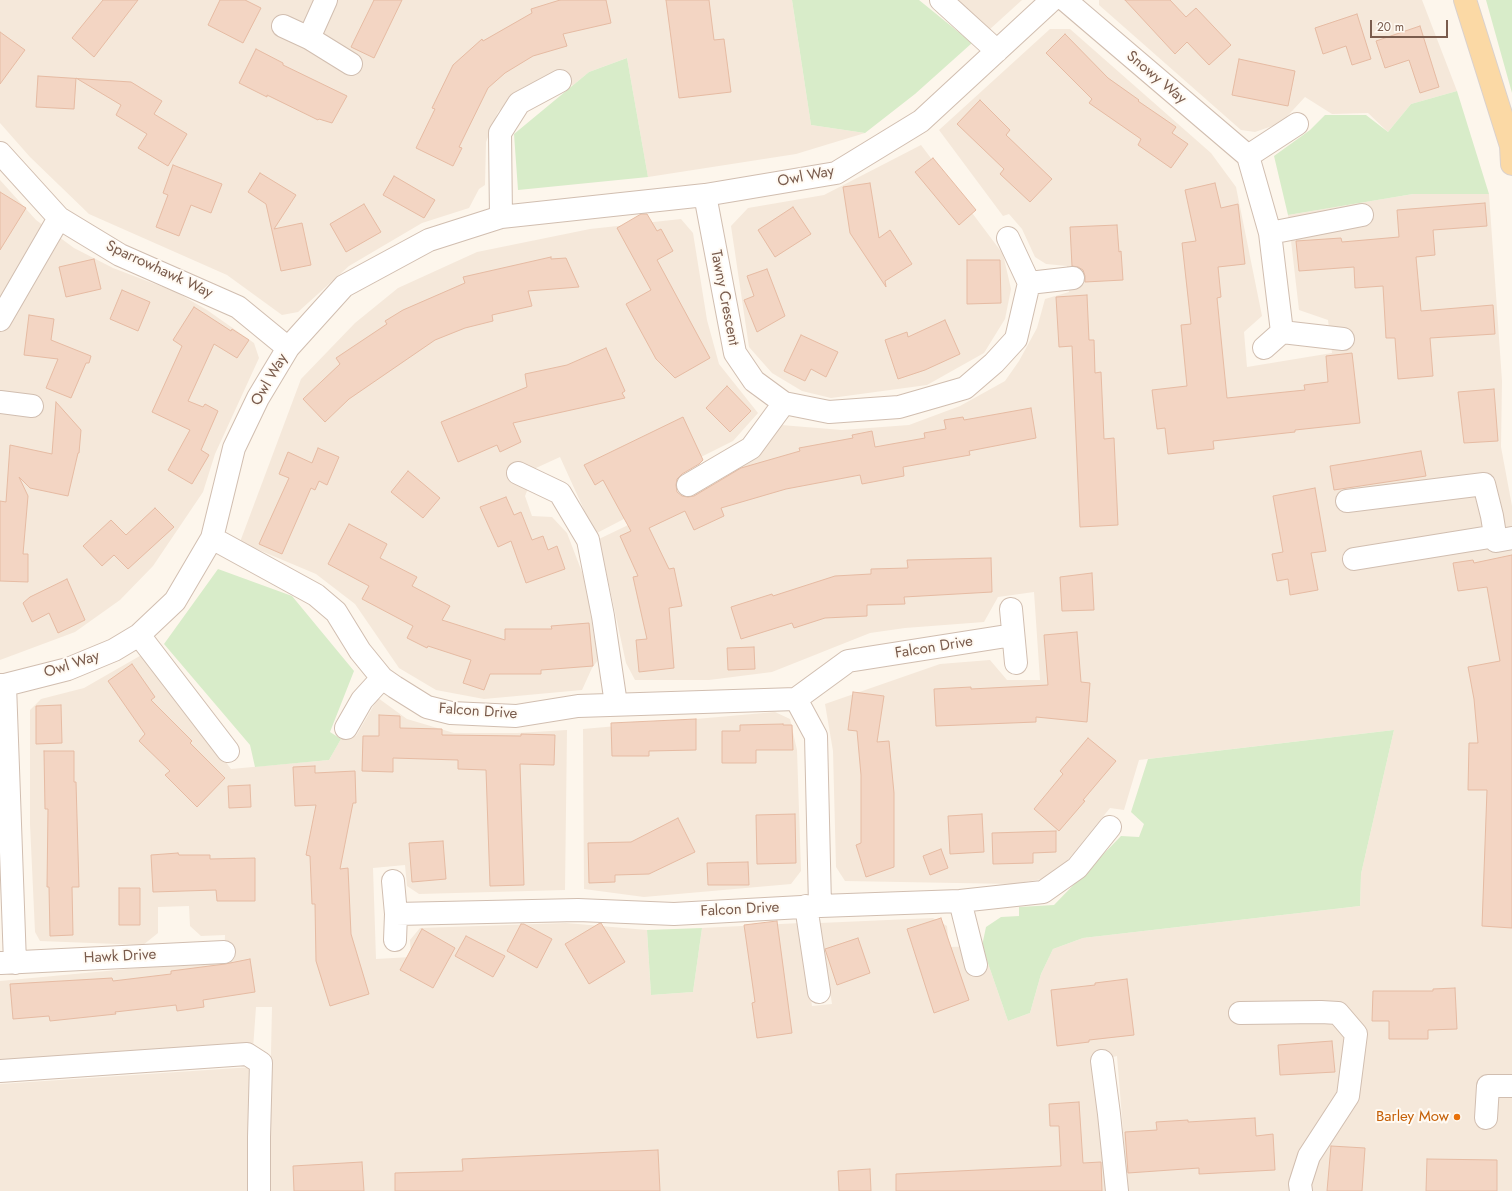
<!DOCTYPE html>
<html>
<head>
<meta charset="utf-8">
<style>
  body { margin:0 }
  #map { position:relative; width:1512px; height:1191px; overflow:hidden; background:#fdf6ec; font-family:Jost,sans-serif }
  canvas { display:block }
  .scale { position:absolute; left:1370px; top:20px; width:78px; height:18px; box-sizing:border-box; border:2px solid #7a5c4d; border-top:0; padding-left:5px; font-size:12px; line-height:14px; white-space:nowrap; color:#7a5c4d; -webkit-text-stroke:3px #fffaf3; paint-order:stroke }
</style>
</head>
<body>
<div id="map">
<canvas width="1512" height="1191"></canvas>
<div class="scale">20 m</div>
</div>
<script>
const ctx = document.querySelector('canvas').getContext('2d');
ctx.lineJoin = 'round';
function fill(path, color) {
  ctx.fillStyle = color;
  ctx.fill(path, 'evenodd');
}
function shape(rows) {
  const path = new Path2D();
  for (const r of rows) {
    path.moveTo(r[0], r[1]);
    for (let i = 2; i < r.length; i += 2) path.lineTo(r[i], r[i + 1]);
  }
  return path;
}
function strokePath(path, color, width, dash) {
  ctx.strokeStyle = color;
  ctx.lineWidth = width;
  ctx.lineCap = dash ? 'butt' : 'round';
  ctx.setLineDash(dash || []);
  ctx.stroke(path);
}
function drawText(font, color, halo, rows, align = 'center') {
  ctx.font = font + ' Jost,sans-serif';
  ctx.lineWidth = 4;
  ctx.setLineDash([]);
  ctx.textBaseline = 'middle';
  ctx.strokeStyle = halo;
  ctx.fillStyle = color;
  for (const [text, x, y, turn = 0] of rows) {
    ctx.save();
    ctx.translate(x, y);
    ctx.rotate((+turn || 0) * Math.PI / 180);
    ctx.textAlign = isNaN(turn) ? turn : align;
    if (halo) ctx.strokeText(text, 0, 0);
    ctx.fillText(text, 0, 0);
    ctx.restore();
  }
}
fill(shape([
  [0,0,792,0,811,125,865,133,796,154,648,177,627,58,589,72,572,86,563,69,522,88,498,112,486,142,485,185,479,189,469,208,422,223,349,266,298,312,282,315,227,275,89,214,30,157,0,123],
  [958,0,1022,0,989,30],
  [1099,0,1422,0,1457,91,1411,104,1388,132,1368,113,1332,114,1305,97,1281,123,1255,132,1241,130,1099,5],
  [1050,29,1070,29,1211,153,1236,187,1262,316,1244,332,1247,367,1332,353,1328,320,1299,310,1288,215,1413,194,1489,194,1502,381,1501,447,1512,506,1512,1191,1128,1191,1117,1056,1094,1062,1109,1191,268,1191,272,1007,256,1007,253,1049,0,1068,0,981,224,960,225,935,201,936,190,926,189,906,158,907,158,933,143,945,40,941,35,932,30,824,30,710,41,699,84,688,145,653,231,769,329,760,341,739,356,736,378,698,407,719,454,733,517,733,567,730,565,890,419,894,407,886,405,865,373,868,376,959,411,957,410,940,420,928,566,923,647,930,651,995,693,992,702,928,800,923,812,1006,832,1004,820,923,933,918,947,926,949,947,982,946,1008,1021,1030,1013,1041,974,1053,949,1083,938,1360,906,1361,874,1394,730,1139,760,1124,810,1110,808,1054,877,1013,884,845,881,836,867,833,751,825,704,940,664,990,660,1007,680,1040,680,1034,592,998,597,984,622,905,628,870,633,772,672,709,680,635,680,626,663,599,539,718,482,758,455,781,425,842,430,909,425,960,406,1005,381,1019,361,1037,328,1045,299,1069,292,1067,266,1046,264,1035,257,1022,229,1009,214,1003,216,939,130],
  [921,145,1003,254,1011,289,1005,319,984,353,927,385,831,398,802,391,772,373,749,347,731,226,748,208,824,195],
  [0,180,36,220,74,248,113,268,176,292,207,310,254,343,259,358,215,454,203,492,153,566,120,600,75,632,0,660],
  [681,219,693,233,707,320,719,364,758,413,733,441,663,476,670,495,595,534,560,457,536,468,525,496,532,516,552,517,567,533,585,580,598,660,592,668,582,690,484,699,436,690,399,668,355,604,316,574,240,542,301,379,355,323,398,288,477,252,590,229],
  [775,712,790,719,797,750,801,871,791,884,644,897,584,889,583,729],
  [252,1067,251,1191,0,1191,0,1084]
]), '#f5e8da');
fill(shape([
  [792,0,919,0,972,43,915,94,865,133,811,125],
  [1486,0,1512,0,1512,93],
  [627,58,648,177,518,190,514,134,589,72],
  [1457,91,1489,194,1413,194,1288,215,1274,156,1310,130,1325,115,1366,115,1388,132,1411,104],
  [218,569,292,596,354,671,330,732,341,739,329,760,255,767,250,745,164,644],
  [1394,730,1361,874,1360,906,1083,938,1053,949,1041,974,1030,1013,1008,1021,982,946,986,927,1001,917,1019,916,1019,907,1054,905,1121,836,1139,837,1144,824,1131,812,1148,759],
  [702,928,693,992,651,995,647,930]
]), '#d8ecc9');
const building = shape([
  [103,0,138,0,94,57,72,38,103,0],
  [220,0,245,0,261,8,243,43,208,25,220,0],
  [374,0,402,0,374,58,351,47,374,0],
  [560,0,606,0,611,23,563,34,567,46,533,56,505,73,488,88,459,147,462,148,453,166,416,148,435,109,432,108,453,65,482,39,483,41,532,13,531,9,560,0],
  [666,0,709,0,714,40,724,39,731,92,679,98,666,0],
  [1125,0,1170,0,1186,17,1196,8,1231,45,1209,65,1187,42,1175,54,1125,0],
  [1357,14,1371,59,1352,65,1346,46,1323,54,1315,28,1357,14],
  [1420,26,1439,87,1420,93,1409,60,1385,68,1376,41,1420,26],
  [0,32,25,50,0,84,0,32],
  [1065,34,1108,78,1139,100,1138,101,1176,127,1172,133,1188,144,1171,168,1138,145,1141,139,1089,103,1092,99,1046,53,1065,34],
  [256,49,283,63,283,65,347,96,332,123,319,119,318,120,267,95,267,97,239,83,256,49],
  [1239,59,1295,71,1288,106,1232,95,1239,59],
  [38,76,131,82,162,101,154,114,187,134,168,166,138,148,147,134,116,115,121,105,76,78,74,109,36,107,38,76],
  [980,100,1010,130,1006,135,1052,179,1030,202,1000,174,1004,169,957,124,980,100],
  [933,158,976,210,959,225,915,172,933,158],
  [173,165,222,184,211,213,191,205,179,236,156,227,168,195,163,193,173,165],
  [260,173,296,195,274,229,302,223,311,265,281,271,266,204,248,192,260,173],
  [394,176,435,200,424,218,383,195,394,176],
  [870,183,879,238,890,230,912,264,885,281,886,287,850,233,843,187,870,183],
  [1215,183,1221,208,1238,204,1245,264,1218,267,1221,297,1217,298,1227,398,1305,390,1304,385,1328,382,1326,356,1352,353,1360,423,1295,430,1295,432,1213,441,1214,449,1168,454,1165,428,1157,429,1152,390,1187,386,1181,325,1191,324,1182,243,1196,241,1185,190,1215,183],
  [0,192,26,208,0,250,0,192],
  [1485,203,1487,226,1433,230,1435,255,1416,257,1421,311,1493,305,1495,334,1430,338,1433,376,1398,379,1395,338,1386,338,1383,286,1355,288,1354,267,1299,271,1296,241,1341,238,1342,242,1399,237,1397,210,1485,203],
  [364,204,381,232,346,252,330,224,364,204],
  [793,207,811,234,775,257,758,230,793,207],
  [641,214,647,214,657,231,661,229,673,251,657,260,710,358,675,378,656,359,626,304,651,290,617,228,641,214],
  [1117,225,1119,252,1121,251,1123,280,1085,282,1085,276,1083,270,1078,267,1072,266,1070,227,1117,225],
  [551,257,551,259,566,258,579,287,528,291,532,306,492,315,493,321,465,328,435,340,349,399,325,422,303,399,340,364,336,358,387,324,385,321,403,310,465,283,463,277,551,257],
  [94,259,101,289,66,297,59,267,94,259],
  [967,260,1000,260,1001,303,967,304,967,260],
  [767,269,785,316,757,332,744,300,754,296,747,276,767,269],
  [122,290,150,302,138,331,110,319,122,290],
  [1087,295,1089,340,1094,340,1095,373,1101,372,1104,439,1114,438,1118,525,1080,527,1072,346,1059,347,1056,297,1087,295],
  [194,307,231,331,232,329,249,340,237,358,214,344,188,401,203,407,205,404,218,411,201,450,209,455,192,484,168,470,190,430,152,412,182,346,173,340,194,307],
  [29,315,54,319,51,340,91,356,89,363,86,363,71,398,46,388,58,359,24,355,29,315],
  [945,320,960,354,925,370,898,379,885,340,907,332,908,337,945,320],
  [801,335,838,352,826,377,811,369,805,381,784,371,801,335],
  [606,348,625,391,622,393,625,398,513,423,521,442,500,452,497,445,458,462,441,422,527,387,525,374,567,365,606,348],
  [727,386,751,411,730,432,706,408,727,386],
  [1494,389,1498,441,1464,443,1458,392,1494,389],
  [56,402,81,430,79,453,78,453,68,496,30,488,19,477,28,496,23,554,28,554,28,582,0,581,0,501,6,502,10,445,52,454,56,402],
  [1031,408,1036,438,969,451,970,455,903,467,904,476,862,484,860,475,786,489,721,508,724,516,694,530,685,511,649,528,669,569,674,568,682,606,669,608,674,668,639,672,636,640,647,639,633,577,638,576,620,536,631,531,603,480,595,485,584,465,683,417,703,460,699,464,682,474,677,479,676,485,677,492,682,496,688,497,694,496,741,468,800,451,799,448,853,438,852,435,872,431,875,447,925,438,924,433,946,429,944,420,963,417,964,420,1031,408],
  [318,448,339,457,327,485,319,481,315,490,311,488,282,554,259,544,289,478,279,474,288,452,312,463,318,448],
  [1421,451,1426,476,1334,490,1330,466,1421,451],
  [408,471,440,498,423,518,391,492,408,471],
  [1315,488,1326,551,1311,553,1318,590,1290,595,1288,579,1277,581,1272,554,1283,552,1273,496,1315,488],
  [506,497,514,515,521,512,532,540,543,536,548,550,557,546,565,569,526,583,511,541,498,547,480,507,506,497],
  [155,508,174,527,128,569,114,555,102,566,83,546,111,520,126,535,155,508],
  [349,524,387,544,380,558,417,577,412,586,450,606,442,620,505,640,505,629,552,629,551,626,589,623,593,666,541,670,541,674,490,674,484,690,463,683,471,660,428,646,427,648,407,638,413,626,362,599,369,586,328,564,349,524],
  [1512,555,1512,928,1482,926,1487,790,1468,790,1469,743,1478,743,1474,699,1468,667,1500,661,1487,587,1458,591,1453,563,1473,560,1474,563,1512,555],
  [991,558,992,592,904,597,905,604,867,605,867,616,825,618,794,628,792,623,741,639,731,607,772,594,773,596,835,576,871,574,871,569,908,568,907,560,991,558],
  [1092,573,1094,610,1062,611,1060,577,1092,573],
  [67,579,85,620,58,633,49,613,32,622,23,603,30,597,67,579],
  [1077,632,1081,682,1090,683,1087,722,1036,717,1036,722,936,726,934,689,971,687,971,689,1048,685,1044,635,1077,632],
  [754,647,755,669,728,670,727,648,754,647],
  [132,664,155,697,151,700,192,741,190,743,225,778,197,807,165,775,170,771,139,741,145,734,108,681,132,664],
  [853,692,884,696,877,742,889,741,894,793,894,867,866,877,856,845,861,843,861,775,857,731,848,730,853,692],
  [61,705,62,743,36,744,36,706,61,705],
  [379,715,400,716,400,728,442,729,442,735,521,736,521,734,555,735,554,765,520,764,524,885,490,886,486,770,458,769,458,760,393,758,393,772,362,771,363,736,379,736,379,715],
  [696,719,696,750,649,751,649,756,612,756,611,723,696,719],
  [783,724,783,725,792,725,793,750,756,750,756,763,722,763,722,731,740,731,740,725,783,724],
  [1088,738,1116,761,1083,800,1085,801,1059,831,1034,809,1063,774,1060,771,1088,738],
  [44,751,74,751,74,782,76,782,79,887,72,887,73,935,50,936,49,887,47,887,48,809,45,809,44,751],
  [315,766,315,773,355,771,356,803,353,803,340,869,348,868,351,934,369,994,330,1006,316,961,315,904,312,904,310,856,306,855,316,805,295,806,293,767,315,766],
  [250,785,251,807,229,808,228,786,250,785],
  [795,814,796,863,757,864,756,815,795,814],
  [982,814,984,852,950,854,948,816,982,814],
  [678,818,695,852,649,874,615,875,615,882,589,883,588,843,631,842,678,818],
  [1056,831,1056,852,1033,853,1033,863,993,864,992,833,1056,831],
  [443,841,446,879,412,882,409,843,443,841],
  [941,849,948,868,930,875,923,856,941,849],
  [178,853,179,855,210,855,210,859,255,858,255,901,217,901,216,890,153,892,151,855,178,853],
  [748,862,749,885,708,885,707,863,748,862],
  [119,888,140,888,140,925,119,925,119,888],
  [941,918,969,1000,934,1013,907,929,941,918],
  [777,921,792,1033,757,1038,752,1003,755,1002,744,925,777,921],
  [600,923,601,923,625,962,589,984,565,944,600,923],
  [521,924,524,924,552,939,537,968,507,951,521,924],
  [422,929,455,948,433,988,400,970,422,929],
  [466,936,505,956,493,977,455,956,466,936],
  [858,938,870,973,837,985,825,949,858,938],
  [250,959,255,992,203,1000,204,1007,177,1011,176,1005,115,1012,116,1014,50,1021,49,1016,13,1019,10,984,112,978,113,981,171,974,171,971,225,964,250,959],
  [1127,979,1134,1035,1089,1040,1089,1042,1057,1046,1051,990,1095,985,1095,983,1127,979],
  [1455,988,1457,1029,1428,1030,1428,1039,1389,1039,1389,1021,1372,1021,1373,991,1433,991,1433,989,1455,988],
  [1332,1041,1335,1072,1280,1075,1278,1045,1332,1041],
  [1079,1102,1083,1163,1101,1162,1102,1191,896,1191,896,1174,1061,1166,1059,1126,1050,1126,1049,1104,1079,1102],
  [1255,1118,1256,1136,1273,1134,1275,1170,1199,1174,1199,1168,1128,1173,1125,1132,1157,1130,1156,1122,1188,1120,1188,1122,1255,1118],
  [1331,1146,1365,1148,1362,1191,1327,1191,1331,1146],
  [658,1150,660,1191,395,1191,395,1173,463,1171,462,1159,658,1150],
  [1427,1159,1497,1160,1497,1191,1426,1191,1427,1159],
  [362,1162,364,1191,294,1191,293,1166,362,1162],
  [870,1169,871,1191,839,1191,838,1171,870,1169]
]);
fill(building, '#f3d5c3');
strokePath(building, '#e6bba3', 1);
const minor = shape([
  [941,0,997,51],
  [1065,0,1248,156,1270,233,1282,332],
  [283,26,309,38,351,64],
  [309,38,326,0],
  [0,153,59,218,120,255,238,307,288,348],
  [1248,156,1297,124],
  [705,195,735,353,754,381,784,403,829,412,899,407,965,388,994,363,1016,339,1029,283,1008,238],
  [501,217,500,133,519,103,560,81],
  [1270,233,1362,215],
  [1029,283,1073,278],
  [0,320,59,218],
  [1264,348,1282,332,1343,339],
  [0,402,32,406],
  [518,473,560,493,588,540,603,616,616,704],
  [688,485,751,448,784,403],
  [1347,501,1484,484,1492,516,1496,541,1512,538],
  [212,538,316,595,336,612,360,651,382,678,395,687,427,707,451,713,516,716,578,706,796,699,848,661,1013,635],
  [1354,559,1496,536],
  [1011,609,1016,663],
  [139,635,228,751],
  [0,685,5,685,68,669,114,650,139,635,175,601,212,538,234,448,258,398,288,348,344,286,429,240,501,217,705,195,836,173,921,121,1052,0],
  [5,685,15,963],
  [796,699,816,736,820,906],
  [346,728,362,700,382,678],
  [393,881,396,914,395,940],
  [960,901,976,965],
  [806,906,819,992],
  [396,914,578,910,674,914,820,906,960,901,1043,892,1077,868,1110,827],
  [1,963,224,952],
  [1240,1013,1321,1012,1338,1013,1356,1034,1348,1096,1309,1156,1300,1184,1301,1191],
  [1102,1061,1109,1114,1117,1191],
  [0,1071,247,1054,261,1063,259,1137,259,1191],
  [1486,1118,1488,1086,1512,1086]
]);
const major = shape([
  [1465,0,1511,146,1512,164]
]);
strokePath(minor, '#d1beb0', 24);
strokePath(major, '#dad1cd', 24);
strokePath(minor, '#fff', 22);
strokePath(major, '#fbd9a5', 22);
for (const [x, y, r, color] of [
  [1457,1117,4,"#e8710a"]
]) {
  const dot = new Path2D();
  dot.arc(x, y, r, 0, 2 * Math.PI);
  ctx.fillStyle = color;
  ctx.fill(dot);
  strokePath(dot, '#fffaf3', 1.5);
}
drawText('15px', '#7a5c4d', '#fffaf3', [
  ["Snowy Way",1156,78,40],
  ["Owl Way",806,177,-11],
  ["Sparrowhawk Way",159,270,25],
  ["Tawny Crescent",724,298,79],
  ["Owl Way",270,380,-60],
  ["Falcon Drive",934,648,-9],
  ["Owl Way",72,665,-18],
  ["Falcon Drive",478,712,4],
  ["Falcon Drive",740,910,-3],
  ["Hawk Drive",120,957,-3]
]);
drawText('15px', '#c56008', '#fffaf3', [
  ["Barley Mow",1449,1117]
], 'right');
</script>
</body>
</html>
